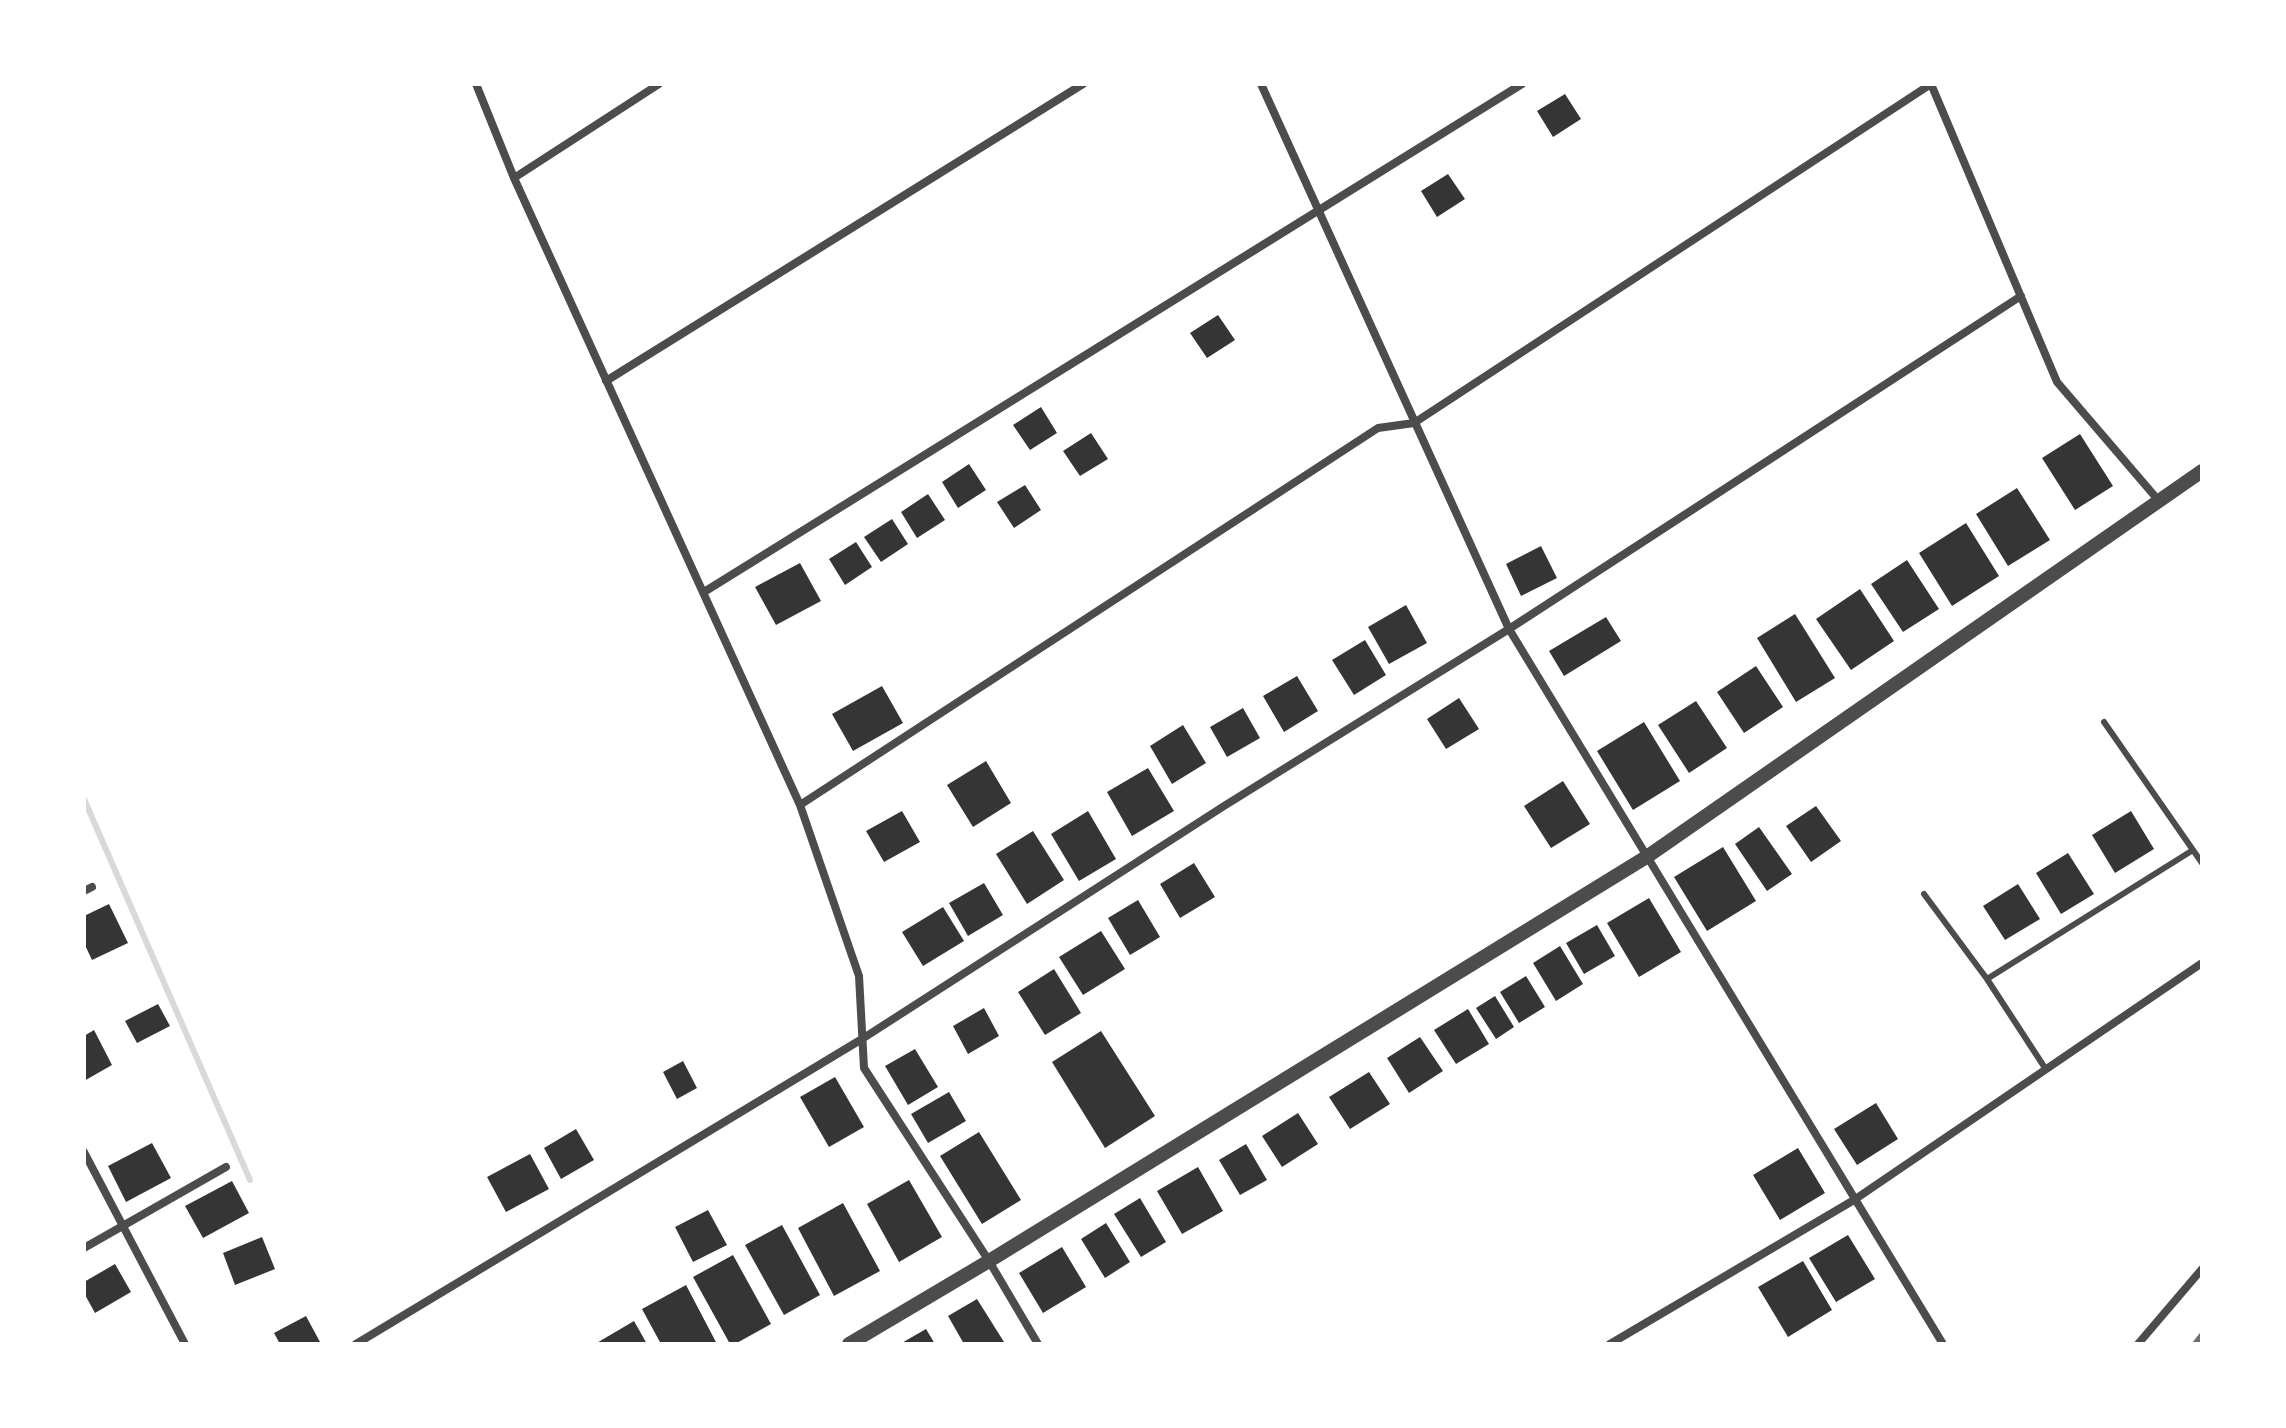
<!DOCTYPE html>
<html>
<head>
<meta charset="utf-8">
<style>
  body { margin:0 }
  #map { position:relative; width:2286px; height:1428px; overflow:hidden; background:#fff; font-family:"Work Sans",sans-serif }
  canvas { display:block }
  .frame { position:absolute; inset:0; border:86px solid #fff; pointer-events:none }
</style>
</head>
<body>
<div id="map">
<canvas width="2286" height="1428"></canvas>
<div class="frame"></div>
</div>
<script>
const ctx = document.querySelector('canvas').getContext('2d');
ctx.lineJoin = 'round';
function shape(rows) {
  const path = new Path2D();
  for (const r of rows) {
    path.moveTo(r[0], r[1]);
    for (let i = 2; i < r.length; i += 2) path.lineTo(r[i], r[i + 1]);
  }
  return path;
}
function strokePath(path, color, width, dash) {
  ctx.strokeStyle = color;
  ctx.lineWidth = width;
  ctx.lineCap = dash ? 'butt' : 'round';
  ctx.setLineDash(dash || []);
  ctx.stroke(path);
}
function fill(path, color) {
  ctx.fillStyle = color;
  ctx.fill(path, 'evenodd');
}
strokePath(shape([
  [84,799,250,1180]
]), '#d9d9d9', 6);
fill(shape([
  [1565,94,1581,119,1553,137,1537,111],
  [1448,174,1465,199,1437,217,1421,191],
  [1218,315,1235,340,1207,358,1190,333],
  [1041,407,1057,433,1030,450,1013,425],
  [1091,433,1108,459,1080,476,1063,451],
  [2080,434,2113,486,2075,510,2042,458],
  [969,464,986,490,958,508,942,482],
  [1025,485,1041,510,1014,528,997,502],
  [2017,488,2050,540,2008,566,1976,514],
  [928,494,945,520,917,538,901,512],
  [892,519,908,544,881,562,864,537],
  [1966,523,1999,576,1952,606,1919,553],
  [856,542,872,567,845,585,829,559],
  [1541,546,1557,578,1521,596,1506,564],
  [1907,560,1939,609,1903,632,1871,584],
  [800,563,821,601,776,625,755,587],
  [1860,589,1894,641,1851,670,1816,619],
  [1406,605,1427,643,1389,664,1368,627],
  [1795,614,1835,678,1796,702,1757,638],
  [1606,617,1621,641,1564,676,1549,651],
  [1365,640,1386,675,1354,695,1332,660],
  [1756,666,1783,707,1744,733,1717,692],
  [1297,676,1318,711,1284,732,1263,696],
  [882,686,903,723,853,751,832,714],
  [1459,698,1479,729,1446,749,1427,719],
  [1696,701,1727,748,1689,773,1658,725],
  [1243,708,1260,738,1227,757,1210,727],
  [1644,722,1680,781,1633,810,1597,751],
  [1183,725,1206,763,1172,784,1150,746],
  [986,761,1011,803,973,827,947,785],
  [1148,768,1174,811,1132,836,1107,792],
  [1563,781,1590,824,1551,848,1524,806],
  [1816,806,1841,841,1811,862,1786,826],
  [902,811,920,842,884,862,866,831],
  [1088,811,1116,859,1079,881,1051,834],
  [2131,811,2154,849,2115,873,2092,835],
  [1759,827,1792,874,1767,891,1735,844],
  [1033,831,1064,880,1027,904,996,854],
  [1723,847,1756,901,1707,931,1674,877],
  [2068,853,2094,894,2061,914,2036,873],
  [1194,863,1215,897,1180,918,1160,884],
  [984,883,1003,915,968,936,949,903],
  [2018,884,2040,919,2005,940,1983,906],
  [1649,898,1681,952,1639,977,1607,923],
  [1138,900,1160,937,1130,955,1108,918],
  [109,904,128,943,92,960,84,943,84,916],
  [943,907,964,941,923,966,902,932],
  [1597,925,1615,956,1584,974,1566,943],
  [1101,931,1125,969,1083,995,1059,957],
  [1560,946,1583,984,1556,1001,1533,963],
  [1054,969,1081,1013,1045,1035,1018,992],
  [1526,976,1545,1007,1519,1023,1500,992],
  [1495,996,1514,1027,1496,1039,1476,1008],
  [158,1004,170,1026,137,1043,125,1021],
  [984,1008,999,1036,968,1054,953,1026],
  [1468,1009,1489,1044,1456,1064,1434,1030],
  [94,1030,112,1065,84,1081,84,1036],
  [1101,1031,1155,1116,1105,1148,1052,1062],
  [1420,1037,1443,1071,1409,1093,1387,1058],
  [915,1049,938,1087,908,1105,885,1066],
  [683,1061,697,1088,677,1099,663,1072],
  [1369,1072,1390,1104,1350,1129,1329,1097],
  [835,1077,864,1127,829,1147,800,1097],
  [949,1092,966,1121,928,1143,911,1114],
  [1876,1103,1898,1139,1857,1165,1834,1129],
  [1298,1113,1318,1144,1282,1167,1262,1136],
  [576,1129,594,1160,561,1179,544,1148],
  [979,1132,1021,1200,982,1224,940,1156],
  [152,1143,171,1178,126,1202,108,1166],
  [1246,1144,1267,1180,1240,1195,1219,1160],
  [1798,1148,1825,1193,1780,1220,1753,1175],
  [530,1154,549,1189,506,1212,487,1177],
  [1198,1167,1223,1211,1182,1234,1157,1191],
  [909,1180,942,1237,899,1262,867,1204],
  [232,1181,249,1213,203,1238,185,1206],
  [1140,1198,1166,1242,1141,1257,1114,1214],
  [843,1203,880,1271,834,1296,798,1228],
  [708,1210,727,1245,693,1262,675,1227],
  [1106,1223,1130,1262,1105,1278,1081,1239],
  [782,1225,820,1295,784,1315,745,1245],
  [1848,1235,1875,1279,1836,1302,1809,1258],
  [262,1237,275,1269,235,1285,223,1253],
  [1062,1247,1086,1287,1043,1313,1019,1273],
  [733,1255,771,1324,735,1344,730,1344,693,1277],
  [1803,1261,1832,1310,1788,1337,1758,1287],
  [115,1264,131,1292,95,1313,84,1293,84,1282],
  [686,1285,717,1344,661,1344,642,1309],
  [977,1299,1004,1342,1001,1344,964,1344,948,1316],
  [306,1316,320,1342,280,1344,274,1333],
  [634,1321,647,1344,595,1344],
  [926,1329,935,1344,900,1344]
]), '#353535');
strokePath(shape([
  [2104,722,2202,863],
  [1924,894,1987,979,2045,1068],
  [1987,979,2193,850]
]), '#4c4c4c', 6);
strokePath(shape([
  [476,84,514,178,800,805,859,976,864,1068,989,1261,1038,1344],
  [1261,84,1509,629,1943,1344],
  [1931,84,2057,382,2159,501],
  [514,178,659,84],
  [606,381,1083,84],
  [704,592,1522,84],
  [800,805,1378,428,1414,423,1931,84],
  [84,891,92,887],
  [84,1152,185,1344],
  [84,1248,226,1167],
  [356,1344,862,1039,1224,806,1509,629,2021,296],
  [1610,1344,1854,1200,2202,963],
  [2138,1344,2202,1269]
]), '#4c4c4c', 8);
strokePath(shape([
  [849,1344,989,1261,1648,856,2202,471]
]), '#4c4c4c', 14);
strokePath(shape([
  [2195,1344,2202,1335]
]), '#707070', 6);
</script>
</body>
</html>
